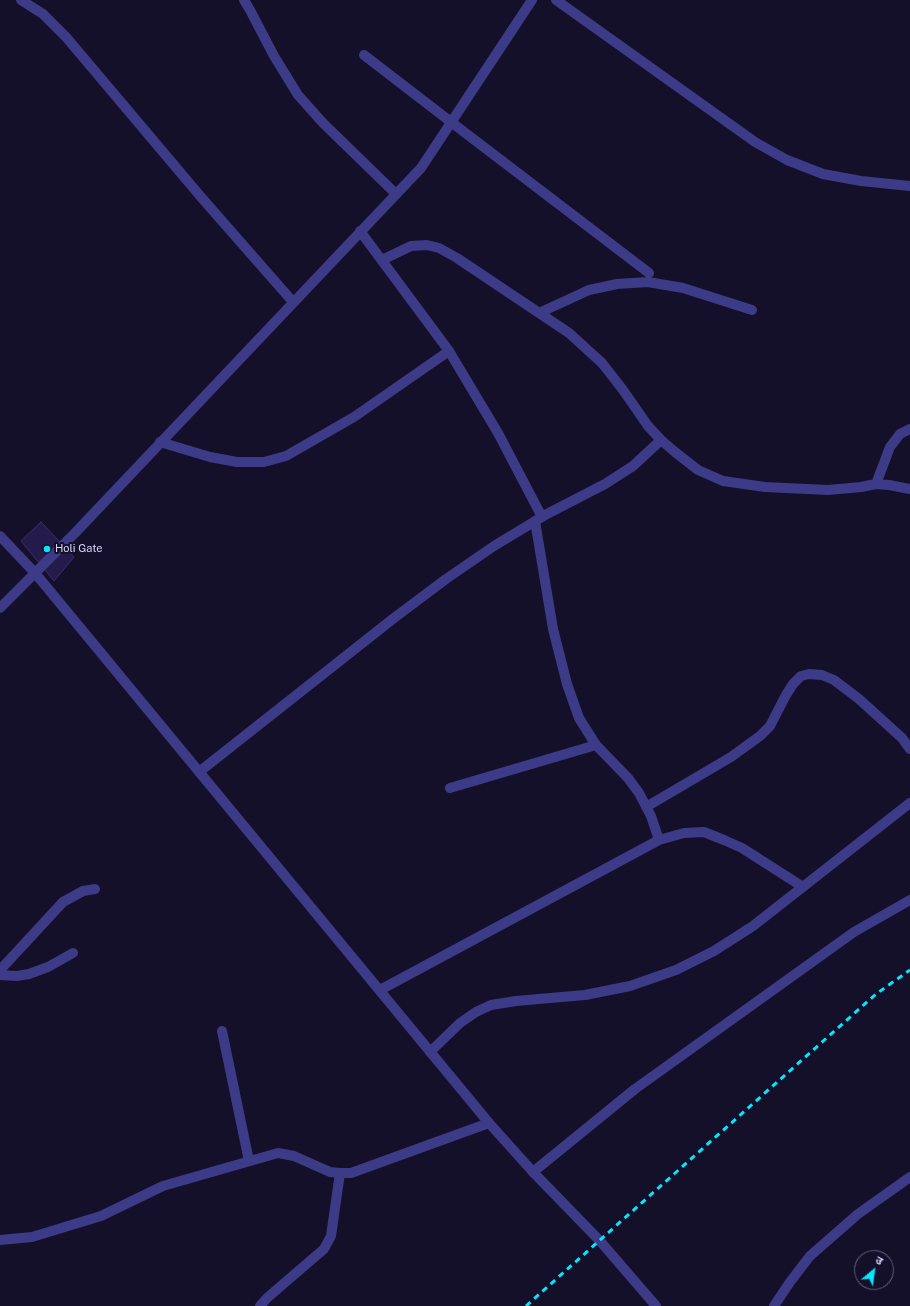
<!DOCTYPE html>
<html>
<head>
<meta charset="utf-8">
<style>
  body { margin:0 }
  #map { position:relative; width:910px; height:1306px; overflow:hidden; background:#141029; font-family:"Public Sans","Noto Sans Devanagari",sans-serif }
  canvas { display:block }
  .north { position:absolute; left:854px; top:1250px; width:40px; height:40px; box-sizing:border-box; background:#141029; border:1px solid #64607f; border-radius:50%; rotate:29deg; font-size:11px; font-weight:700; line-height:16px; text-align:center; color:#dcd7ff }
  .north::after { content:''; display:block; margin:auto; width:14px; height:18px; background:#03e7ff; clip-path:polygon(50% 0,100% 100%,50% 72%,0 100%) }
</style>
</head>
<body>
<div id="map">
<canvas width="910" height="1306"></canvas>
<div class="north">उ</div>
</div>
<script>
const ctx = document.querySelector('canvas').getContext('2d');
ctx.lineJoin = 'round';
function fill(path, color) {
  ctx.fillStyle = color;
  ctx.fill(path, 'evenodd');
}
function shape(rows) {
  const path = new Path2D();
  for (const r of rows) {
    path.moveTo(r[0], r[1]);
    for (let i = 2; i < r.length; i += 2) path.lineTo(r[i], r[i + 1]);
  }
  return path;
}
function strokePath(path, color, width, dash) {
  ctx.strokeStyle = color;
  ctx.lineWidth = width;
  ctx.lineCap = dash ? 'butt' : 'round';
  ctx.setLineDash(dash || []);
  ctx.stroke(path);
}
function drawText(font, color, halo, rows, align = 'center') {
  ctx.font = font + ' "Public Sans",sans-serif';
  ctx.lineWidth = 4;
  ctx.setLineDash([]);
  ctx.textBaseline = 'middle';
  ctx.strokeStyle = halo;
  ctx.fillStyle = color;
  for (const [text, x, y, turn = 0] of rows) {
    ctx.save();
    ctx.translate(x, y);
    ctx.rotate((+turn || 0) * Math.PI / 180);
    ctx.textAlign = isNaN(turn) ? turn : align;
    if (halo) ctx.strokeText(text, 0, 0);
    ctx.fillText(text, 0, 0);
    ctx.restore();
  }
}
const building = shape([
  [41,522,74,557,54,581,21,541,41,522]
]);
fill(building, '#251b4a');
strokePath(building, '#3b2d76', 1);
strokePath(shape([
  [21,0,43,14,66,37,201,197,293,302],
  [244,0,250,10,274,56,298,95,323,123,396,194],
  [556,0,755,142,787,160,823,174,861,181,910,186],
  [364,55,451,122,649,273],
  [360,231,449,351,498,433,542,517],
  [382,260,411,246,427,245,439,248,457,258,569,333,602,363,623,390,648,426,661,440,675,452,698,470,723,481,765,487,828,490,861,487,876,484,889,485,910,489],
  [539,313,589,290,617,284,648,282,683,288,752,310],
  [160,442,210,457,237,462,264,462,286,456,354,417,449,351],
  [876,484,890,447,900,434,910,429],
  [535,521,553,629,567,684,579,718,596,745,628,778,639,793,651,816,659,840],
  [35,573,75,533,421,168,532,0],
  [199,772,394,618,446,579,494,546,547,514,605,484,633,466,661,440],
  [450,788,596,745],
  [646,807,731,757,760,736,770,726,786,695,793,684,801,676,809,674,822,675,834,680,859,699,902,738,910,749],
  [0,970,63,902,83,891,95,889],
  [0,975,17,976,29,974,48,967,73,953],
  [380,990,659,840,684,833,704,832,724,840,742,848,803,887],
  [222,1031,249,1161],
  [430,1052,460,1023,476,1012,491,1005,516,1001,585,995,630,986,676,970,714,951,753,926,910,803],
  [533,1172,635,1089,854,932,910,900],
  [0,1240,32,1237,101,1216,163,1186,278,1153,294,1156,330,1172,340,1173,351,1173,489,1123],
  [260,1306,267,1298,324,1249,331,1236,340,1173],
  [774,1306,790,1282,810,1256,858,1214,910,1177]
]), '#3d3a88', 10);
strokePath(shape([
  [0,536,35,573,489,1123,533,1172,600,1241,656,1306],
  [0,608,35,573]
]), '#3d3a88', 10);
strokePath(shape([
  [526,1306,876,994,910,970]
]), '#03e7ff', 3, [6, 5]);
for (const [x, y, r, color] of [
  [47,549,4,"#03e7ff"]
]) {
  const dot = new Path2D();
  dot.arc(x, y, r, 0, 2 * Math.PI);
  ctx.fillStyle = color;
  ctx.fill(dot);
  strokePath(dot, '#141029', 1.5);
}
drawText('11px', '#dcd7ff', '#141029', [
  ["Holi Gate",55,549]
], 'left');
</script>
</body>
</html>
